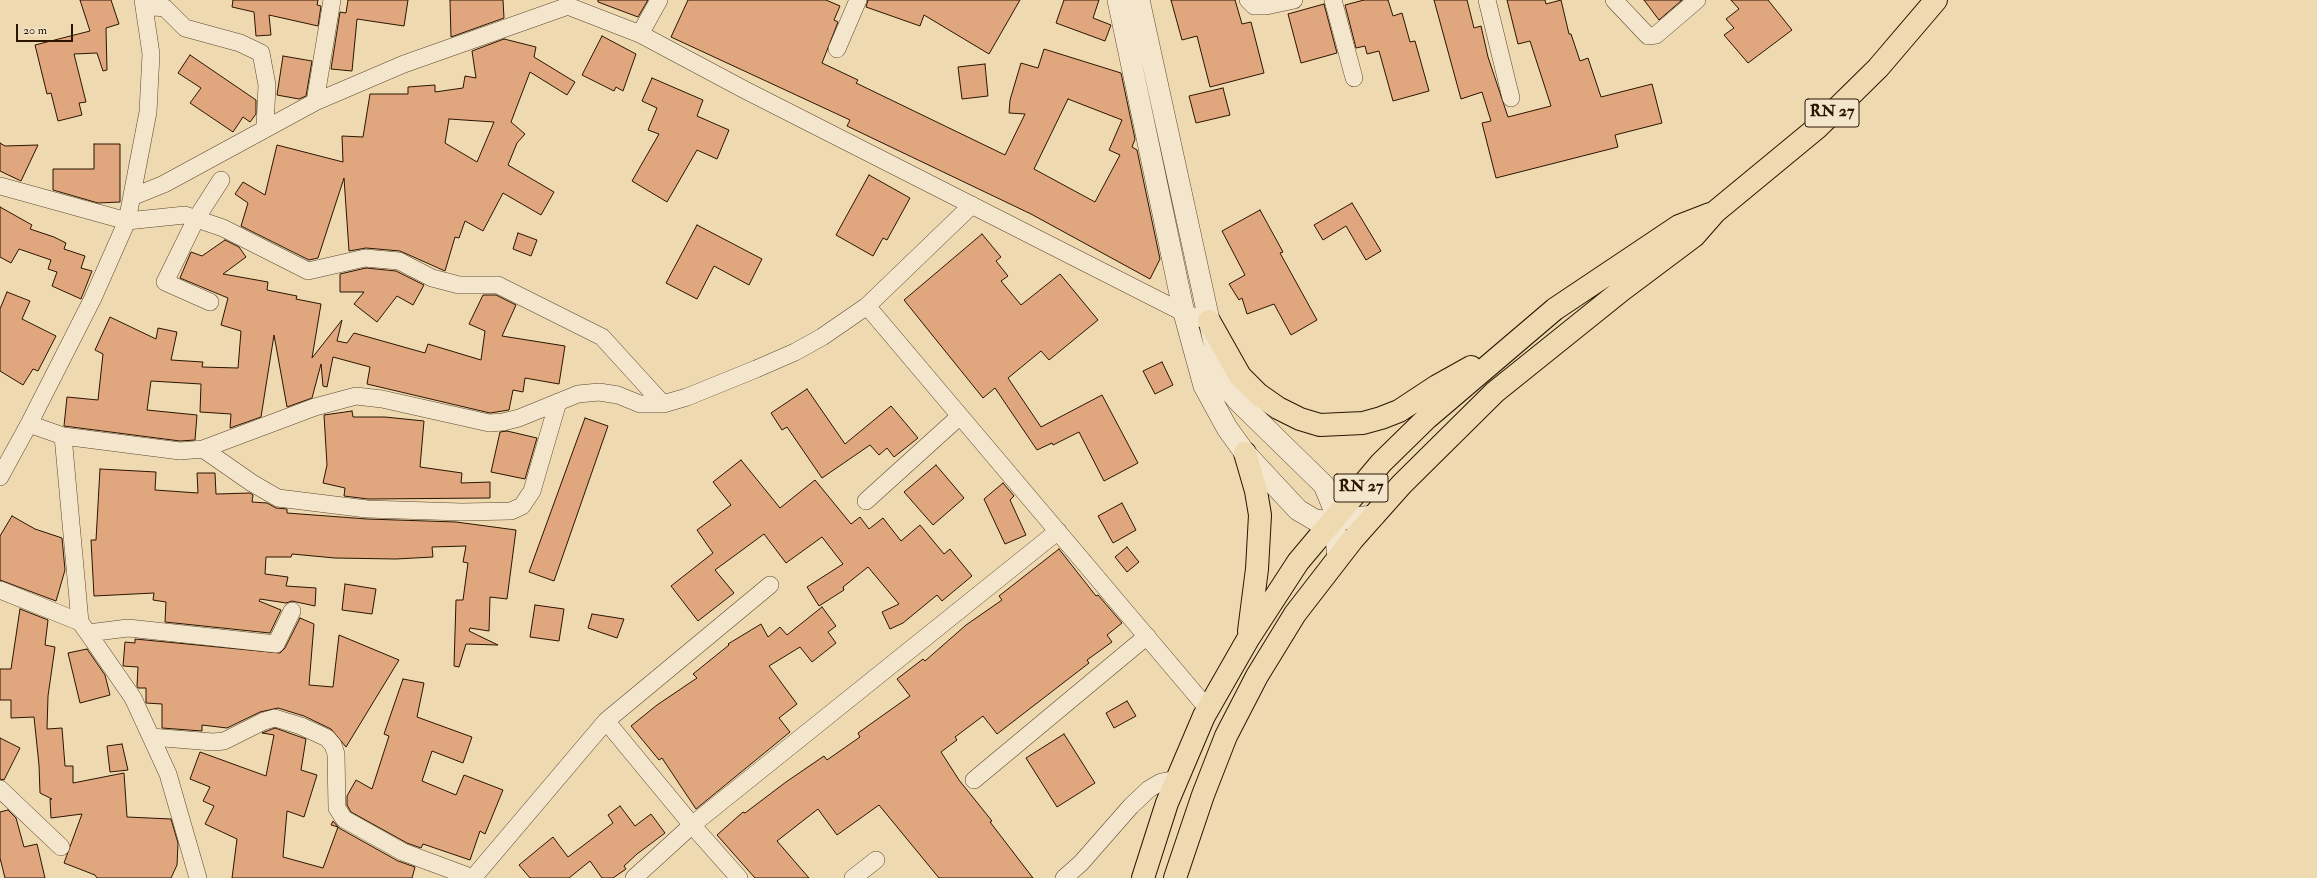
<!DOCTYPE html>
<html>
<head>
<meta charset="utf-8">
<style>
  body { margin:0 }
  #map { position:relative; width:2317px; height:878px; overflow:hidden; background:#eed9b0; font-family:"IM FELL Double Pica",serif }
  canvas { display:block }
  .scale { position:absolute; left:16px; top:24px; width:57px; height:18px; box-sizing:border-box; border:2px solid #2b1501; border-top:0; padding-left:5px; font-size:12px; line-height:14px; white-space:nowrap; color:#2b1501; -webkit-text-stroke:3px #f4e6cc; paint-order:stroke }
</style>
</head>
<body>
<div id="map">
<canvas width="2317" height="878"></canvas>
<div class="scale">20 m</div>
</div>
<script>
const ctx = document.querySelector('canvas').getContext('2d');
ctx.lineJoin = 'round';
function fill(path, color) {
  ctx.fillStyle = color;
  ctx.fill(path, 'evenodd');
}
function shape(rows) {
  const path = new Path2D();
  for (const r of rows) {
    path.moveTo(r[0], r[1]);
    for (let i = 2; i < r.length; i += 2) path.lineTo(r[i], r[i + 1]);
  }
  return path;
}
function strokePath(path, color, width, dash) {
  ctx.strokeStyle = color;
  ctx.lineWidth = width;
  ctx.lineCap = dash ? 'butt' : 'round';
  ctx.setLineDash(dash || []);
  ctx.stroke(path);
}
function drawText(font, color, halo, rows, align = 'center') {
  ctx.font = font + ' "IM FELL Double Pica",serif';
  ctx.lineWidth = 3.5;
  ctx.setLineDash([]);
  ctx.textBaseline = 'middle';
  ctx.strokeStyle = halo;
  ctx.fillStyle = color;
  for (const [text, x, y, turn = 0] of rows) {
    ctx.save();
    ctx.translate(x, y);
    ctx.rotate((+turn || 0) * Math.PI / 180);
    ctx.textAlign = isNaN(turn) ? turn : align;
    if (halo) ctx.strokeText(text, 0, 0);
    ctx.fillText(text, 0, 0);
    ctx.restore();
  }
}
const building = shape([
  [80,0,111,0,119,24,106,28,107,70,103,71,97,53,74,54,86,102,79,103,82,115,58,121,51,93,47,94,35,45,90,31,80,0],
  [233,0,318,0,317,5,321,6,318,26,269,15,271,35,256,36,254,12,232,7,233,0],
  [348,0,408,0,404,26,357,19,352,71,331,69,340,12,346,13,348,0],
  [450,0,503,0,504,18,451,37,450,0],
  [598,0,648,0,638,17,598,2,598,0],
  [688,0,826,0,840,6,834,20,838,22,822,63,858,80,856,83,1005,155,1025,114,1009,113,1010,100,1021,63,1038,68,1044,49,1121,73,1135,139,1132,147,1137,150,1160,259,1150,279,1031,214,847,126,850,120,671,37,688,0],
  [1068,99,1122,120,1109,150,1120,155,1095,202,1034,169,1068,99],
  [868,0,1020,0,989,54,924,15,920,26,866,7,868,0],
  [1064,0,1099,0,1093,18,1111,25,1105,41,1056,23,1064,0],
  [1171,0,1235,0,1242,24,1251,22,1264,73,1210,87,1197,36,1182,40,1171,0],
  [1364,0,1388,0,1393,16,1402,13,1410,42,1415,41,1429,91,1393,101,1379,51,1367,54,1365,46,1356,48,1345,5,1364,0],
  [1434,0,1467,0,1474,28,1481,26,1488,57,1508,117,1551,106,1530,41,1518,44,1507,0,1545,0,1546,4,1561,0,1569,34,1571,34,1580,61,1588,58,1601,97,1652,84,1662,123,1615,135,1618,147,1496,178,1482,123,1491,121,1482,92,1461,99,1434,0],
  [1644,0,1682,0,1659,20,1644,0],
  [1731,0,1768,0,1792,30,1748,63,1724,35,1734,28,1726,19,1739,9,1731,0],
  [1324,4,1337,53,1301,63,1288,14,1324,4],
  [602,36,636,54,623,91,616,87,614,91,582,75,602,36],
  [504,39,536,47,534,57,575,82,567,95,530,72,511,122,525,134,517,143,508,165,554,192,541,215,503,193,483,231,465,221,459,238,455,237,445,271,400,251,366,248,349,251,344,178,318,258,309,260,241,226,248,203,235,194,243,182,265,195,277,145,343,162,342,136,363,137,370,94,408,94,408,87,435,85,435,92,463,88,465,76,476,78,472,51,504,39],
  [449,119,494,122,477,162,445,143,449,119],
  [190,55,256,100,256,114,250,122,243,117,233,132,190,103,201,88,178,73,190,55],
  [283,56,312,61,306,96,299,99,277,95,283,56],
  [985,64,988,96,962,99,958,67,985,64],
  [652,78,703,100,697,116,729,130,717,159,697,150,667,202,632,181,659,134,648,130,657,108,642,101,652,78],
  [1223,88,1230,115,1196,123,1189,96,1223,88],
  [0,143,5,146,38,145,21,181,0,171,0,143],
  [94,144,120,144,120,202,98,203,53,190,53,169,94,169,94,144],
  [869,175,910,198,887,240,883,238,873,256,836,235,869,175],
  [1352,203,1381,251,1366,260,1346,226,1323,240,1314,225,1352,203],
  [0,207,32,225,30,229,54,237,66,243,64,249,85,256,81,268,92,271,81,299,52,286,57,272,48,269,51,260,19,249,11,263,0,257,0,207],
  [1260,210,1283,252,1280,253,1317,320,1291,335,1274,304,1247,314,1242,298,1239,300,1229,284,1245,275,1222,231,1260,210],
  [697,225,762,259,749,285,714,266,697,299,666,283,697,225],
  [518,233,537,240,531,256,513,249,518,233],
  [982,234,1001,257,996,261,1008,276,1001,281,1021,305,1060,274,1098,320,1049,360,1041,351,1008,378,1041,427,1102,395,1138,463,1104,481,1079,432,1053,445,1052,443,1037,450,995,388,983,398,904,300,982,234],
  [225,240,239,247,246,257,223,274,268,282,267,290,297,296,296,299,321,304,312,358,342,320,337,341,347,343,354,333,425,353,428,344,481,360,485,331,469,324,483,295,496,295,516,305,502,336,565,346,559,384,525,378,523,392,513,390,509,410,490,413,367,384,370,367,333,357,327,387,323,386,321,364,312,398,287,407,274,335,261,417,230,428,231,414,200,412,201,384,151,381,147,410,197,415,195,440,180,441,64,426,67,397,98,400,103,354,95,350,110,317,156,339,158,328,177,332,171,360,203,362,202,367,238,368,241,331,221,325,228,298,180,278,191,252,202,256,225,240],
  [366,268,396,271,424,285,413,305,397,296,377,322,354,304,364,292,340,292,340,274,366,268],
  [7,292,30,301,22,319,56,336,38,371,33,369,23,385,0,371,0,309,7,292],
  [1162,362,1173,385,1155,394,1143,371,1162,362],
  [807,389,845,444,891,406,918,438,894,457,887,448,879,455,870,445,822,478,787,427,782,430,771,413,807,389],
  [352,411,353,417,385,417,424,421,420,467,462,473,461,483,490,482,490,498,368,499,344,496,345,488,323,483,327,465,324,415,352,411],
  [585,418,608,426,554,581,529,572,585,418],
  [507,431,537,438,525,479,491,472,500,432,507,431],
  [741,460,780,508,815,480,851,524,860,517,869,529,883,518,901,541,920,525,944,554,950,549,972,576,942,601,937,595,903,623,890,629,882,612,899,604,868,567,843,587,844,590,819,606,807,587,843,564,822,537,786,563,764,534,715,570,734,593,698,621,671,586,713,553,697,530,731,505,713,482,741,460],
  [936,465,964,498,933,525,904,492,936,465],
  [100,469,156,472,155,490,198,493,197,473,215,473,216,494,250,493,253,495,252,502,267,503,276,508,287,509,287,513,367,519,456,522,516,530,507,599,490,597,489,631,470,628,469,631,498,645,466,644,459,667,454,666,456,600,463,600,468,563,463,562,466,546,432,547,433,557,396,559,335,558,292,554,291,557,266,557,265,574,288,577,286,586,316,588,315,606,292,601,286,603,260,599,259,601,281,610,270,633,165,622,166,602,153,600,154,593,94,596,91,540,96,540,100,469],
  [1003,483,1014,496,1010,500,1026,535,1005,544,984,499,1003,483],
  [1122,503,1136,530,1113,543,1098,516,1122,503],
  [12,516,35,529,62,538,65,570,56,601,0,580,0,536,12,516],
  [1127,547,1139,562,1127,572,1115,557,1127,547],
  [1059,549,1096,596,1098,595,1122,623,1107,635,1112,642,1087,660,1089,663,997,734,983,716,955,737,957,740,941,752,959,780,992,821,990,822,1033,878,939,878,879,805,837,835,818,809,777,841,809,878,755,878,717,835,743,812,745,813,786,782,824,756,827,760,860,737,858,733,910,696,897,679,923,659,925,661,966,625,1002,600,999,596,1059,549],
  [345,584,376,589,372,614,342,610,345,584],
  [535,605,564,609,559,641,530,637,535,605],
  [822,607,836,626,828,632,836,643,812,662,800,647,769,666,797,704,779,718,790,732,696,809,662,758,659,760,631,726,657,705,697,678,693,674,729,645,728,644,761,624,768,637,780,627,787,635,822,607],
  [20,609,48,620,45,645,55,647,48,696,47,729,62,728,65,766,73,766,73,783,124,773,127,817,171,819,178,843,177,865,171,878,97,878,95,875,64,863,82,814,51,818,50,799,52,799,40,793,39,765,34,717,11,718,11,700,0,700,0,669,11,669,20,609],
  [592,614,624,619,617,638,588,628,592,614],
  [300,618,314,624,309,685,333,687,339,635,399,660,346,747,331,729,304,716,278,708,260,712,227,728,202,725,202,731,162,728,162,704,146,703,146,688,138,688,137,686,138,667,123,666,125,642,135,643,135,639,280,653,285,648,300,618],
  [87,649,105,675,110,695,80,703,68,653,87,649],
  [403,679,424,683,417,717,472,737,463,763,432,751,422,781,456,795,464,775,503,790,485,834,480,831,470,860,423,844,421,848,407,843,351,812,347,805,347,796,356,780,372,789,389,736,384,734,403,679],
  [1127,701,1136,716,1114,728,1106,713,1127,701],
  [275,728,306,739,301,770,317,775,304,817,287,811,283,857,323,868,338,827,331,825,333,821,339,828,398,861,415,867,412,878,232,878,237,839,205,824,214,806,203,801,210,787,190,779,200,752,266,776,274,735,262,733,275,728],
  [1064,734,1095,783,1057,807,1026,758,1064,734],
  [0,738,20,748,4,780,0,779,0,738],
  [122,744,128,770,110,772,107,746,122,744],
  [620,806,635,826,651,814,665,833,637,854,624,866,626,869,613,878,602,878,590,861,569,878,530,878,519,865,553,837,568,857,613,823,608,815,620,806],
  [8,810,16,818,24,847,37,844,45,878,5,878,0,858,0,812,8,810]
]);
fill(building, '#e0a67d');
strokePath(building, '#2b1501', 1);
const minor = shape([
  [1248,0,1254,6,1266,6,1294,0],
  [1333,0,1354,78],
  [1487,0,1511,98],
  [1614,0,1648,36,1656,35,1697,0],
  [144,6,165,8,185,28,240,43,261,53,267,85,265,128],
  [640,34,659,0],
  [837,49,858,0],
  [315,102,332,0],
  [0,186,127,221,185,215,223,228,308,271,365,258,399,261,432,278,459,285,498,285,602,337,663,404],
  [132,197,164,184,315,102,404,64,568,6,640,34,745,90,1184,313,1209,321],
  [210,302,165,282,196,219,221,180],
  [867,306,1208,709],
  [29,424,63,436,180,451,203,449,315,407,356,396,382,399,489,423,503,422,519,418,578,394,599,392,618,395,640,404,663,404,687,397,756,369,795,352,822,337,867,306,972,205],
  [63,436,80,622],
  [203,449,252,483,278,498,367,509,462,512,511,511,522,506,532,491,558,402],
  [0,477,29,424,93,298,127,221,148,112,151,54,143,0],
  [866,501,960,416],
  [0,590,80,622,88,633,133,698,168,774,198,878],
  [88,633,128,628,276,644,292,611],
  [606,721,692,825,739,878],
  [151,737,213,742,224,741,264,721,275,718,301,726,327,738,333,745,336,754,337,808,344,819,403,852,473,878],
  [974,780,1147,636],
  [0,789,61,847],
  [473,878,606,721,770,585],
  [634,878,692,825,1058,531],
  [853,878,876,860],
  [1064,878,1081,863,1131,806,1149,789,1161,782,1177,779]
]);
const tertiary = shape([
  [1118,0,1184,313,1204,386,1227,428,1245,453,1298,510,1315,520,1324,521,1374,516],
  [1139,0,1220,370,1228,389,1239,402,1324,485,1333,507,1338,558]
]);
const primary = shape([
  [1209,321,1240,376,1258,394,1278,408,1300,419,1320,425,1363,423,1381,418,1399,411,1437,386,1471,367],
  [1245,453,1256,491,1260,515,1257,569,1249,631],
  [1143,878,1167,803,1204,716,1248,639,1298,562,1381,463,1427,418,1555,309,1679,226,1710,214],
  [1175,878,1203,795,1226,736,1257,676,1295,614,1353,539,1402,484,1495,392,1622,290,1694,236,1715,212,1818,127,1878,68,1936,0]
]);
strokePath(minor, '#5c462d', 18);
strokePath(tertiary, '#5c462d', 22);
strokePath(primary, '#2b1501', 24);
strokePath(minor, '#f4e6cc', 17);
strokePath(tertiary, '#f4e6cc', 21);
strokePath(primary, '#eed9b0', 22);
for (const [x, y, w] of [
  [1832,113,54],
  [1361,488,54]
]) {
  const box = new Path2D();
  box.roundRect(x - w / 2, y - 14, w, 28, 3);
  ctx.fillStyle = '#f4e6cc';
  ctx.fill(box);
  strokePath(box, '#2b1501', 1);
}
drawText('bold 16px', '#2b1501', null, [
  ["RN 27",1832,113],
  ["RN 27",1361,488]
]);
</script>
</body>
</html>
